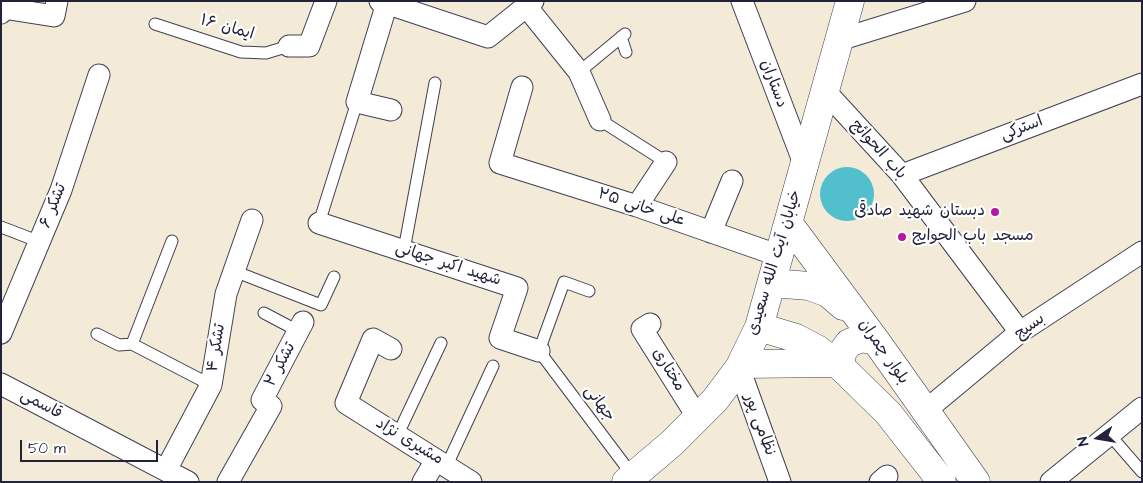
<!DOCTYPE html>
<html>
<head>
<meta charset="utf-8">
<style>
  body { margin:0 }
  #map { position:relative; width:1143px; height:483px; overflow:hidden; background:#f3ebd7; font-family:"Architects Daughter",sans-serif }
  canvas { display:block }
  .frame { position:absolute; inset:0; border:2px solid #22223b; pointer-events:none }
  .north { position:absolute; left:1073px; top:413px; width:50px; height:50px; -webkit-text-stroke:4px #fff; paint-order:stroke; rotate:257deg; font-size:14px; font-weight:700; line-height:20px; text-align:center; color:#22223b }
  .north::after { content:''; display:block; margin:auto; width:18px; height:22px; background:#22223b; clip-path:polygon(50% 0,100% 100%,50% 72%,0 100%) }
  .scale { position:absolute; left:20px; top:440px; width:138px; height:22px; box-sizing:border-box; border:2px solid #22223b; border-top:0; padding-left:6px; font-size:15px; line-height:18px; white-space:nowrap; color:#22223b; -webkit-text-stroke:4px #fff; paint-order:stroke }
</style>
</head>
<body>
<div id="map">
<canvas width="1143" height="483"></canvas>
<div class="frame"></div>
<div class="north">N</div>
<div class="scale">50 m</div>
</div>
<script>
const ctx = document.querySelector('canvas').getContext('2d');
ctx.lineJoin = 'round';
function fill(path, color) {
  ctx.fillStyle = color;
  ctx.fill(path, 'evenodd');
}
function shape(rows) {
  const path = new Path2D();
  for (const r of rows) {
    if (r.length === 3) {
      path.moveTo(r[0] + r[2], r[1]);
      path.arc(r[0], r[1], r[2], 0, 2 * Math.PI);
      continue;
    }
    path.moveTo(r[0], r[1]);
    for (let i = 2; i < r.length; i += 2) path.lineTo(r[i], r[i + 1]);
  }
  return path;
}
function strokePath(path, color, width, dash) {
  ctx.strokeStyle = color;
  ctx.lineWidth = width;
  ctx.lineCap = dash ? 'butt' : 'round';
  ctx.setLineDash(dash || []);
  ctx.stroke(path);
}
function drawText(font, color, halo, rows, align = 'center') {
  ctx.font = font + ' "Architects Daughter","Playpen Sans Arabic",sans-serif';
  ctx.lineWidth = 4.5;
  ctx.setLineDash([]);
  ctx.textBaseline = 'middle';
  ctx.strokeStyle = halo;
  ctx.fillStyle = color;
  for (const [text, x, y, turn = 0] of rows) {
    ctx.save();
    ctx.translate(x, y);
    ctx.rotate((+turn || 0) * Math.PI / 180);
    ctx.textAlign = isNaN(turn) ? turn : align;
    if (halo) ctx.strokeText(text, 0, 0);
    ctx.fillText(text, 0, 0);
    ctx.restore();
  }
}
fill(shape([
  [847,194,27]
]), '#52bfcc');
const service = shape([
  [155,24,241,52,266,53,289,46],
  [621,37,626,52],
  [579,72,625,34],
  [600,120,666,162],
  [319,223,357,102],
  [1,227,40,242],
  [404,250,435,83],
  [234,271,321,305,334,277],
  [589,291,564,282,539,351,633,476],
  [264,313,298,331],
  [97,334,119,345,132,344,211,385],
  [132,344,172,241],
  [1109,434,1142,472],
  [397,436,441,343],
  [447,465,493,366]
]);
const minor = shape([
  [380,1,488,37,533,1],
  [742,1,805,166],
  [387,3,357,102,391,110],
  [526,6,579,72,600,120],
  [1,13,3,8,54,16,57,1],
  [839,40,965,1],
  [289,46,309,46,326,1],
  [522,87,500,163,637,206,780,256],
  [824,90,902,175,1020,332],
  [902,175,1142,84],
  [637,206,666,162],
  [319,223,517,288,500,338,539,351],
  [711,232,732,181],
  [650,324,642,329,698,418],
  [1,333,61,190,99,75],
  [391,349,373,339,346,403,471,482],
  [739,368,780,482],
  [1,384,188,482],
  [925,411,1020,332,1142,252],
  [166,470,211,385,226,294,252,220],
  [228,482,271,406,262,400,303,322],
  [423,482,436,460],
  [880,482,887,476],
  [1051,482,1142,408]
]);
const secondary = shape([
  [789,224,876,341,976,482],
  [772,283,809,286,828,293,843,306],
  [759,327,796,338,817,349,841,367,888,413,942,482],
  [741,364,835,363],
  [841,367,841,354,849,343,862,338,876,341],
  [626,482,672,443,715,400,739,368,759,327,850,1]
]);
strokePath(service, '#414052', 13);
strokePath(minor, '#414052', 23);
strokePath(secondary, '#414052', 29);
strokePath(service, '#fff', 11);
strokePath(minor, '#fff', 21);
strokePath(secondary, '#fff', 28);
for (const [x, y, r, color] of [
  [995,212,5,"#b5179e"],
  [902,237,5,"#b5179e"]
]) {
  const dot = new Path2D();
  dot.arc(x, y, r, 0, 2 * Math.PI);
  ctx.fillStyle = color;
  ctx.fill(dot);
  strokePath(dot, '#fff', 2);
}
drawText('16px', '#22223b', '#fff', [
  ["ایمان ۱۶",227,28,16],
  ["دستاران",773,84,69],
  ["استرکی",1022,129,-21],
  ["باب الحوائج",878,150,48],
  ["تشکر ۶",54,206,-68],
  ["علی خانی ۲۵",641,208,18],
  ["خیابان آیت الله سعیدی",775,263,-73],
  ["شهید اکبر جهانی",448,265,18],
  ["بسیج",1030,327,-36],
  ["تشکر ۴",217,348,-81],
  ["بلوار چمران",883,352,55],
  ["تشکر ۲",281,365,-62],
  ["مختاری",668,370,58],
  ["جهانی",599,404,53],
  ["قاسمی",41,405,28],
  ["نظامی پور",759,425,70],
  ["مشیری نژاد",409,442,31]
]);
drawText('16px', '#22223b', '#fff', [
  ["دبستان شهید صادقی",985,212],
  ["مسجد باب الحوایج",912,237,"left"]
], 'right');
</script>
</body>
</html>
